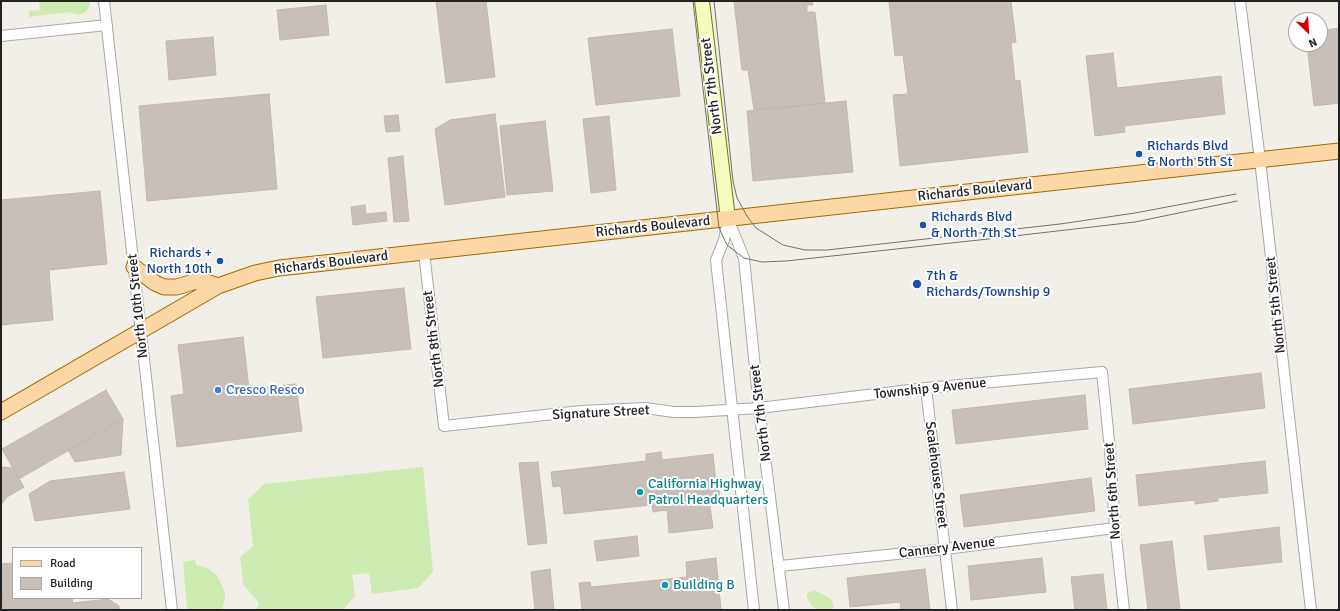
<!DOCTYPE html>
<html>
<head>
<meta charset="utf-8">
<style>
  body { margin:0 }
  #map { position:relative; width:1340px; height:611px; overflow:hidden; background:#f2efe9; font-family:Signika,sans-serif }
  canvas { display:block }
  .frame { position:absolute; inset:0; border:2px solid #222; pointer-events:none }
  .legend { position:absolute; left:12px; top:547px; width:130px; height:52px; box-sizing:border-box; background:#fff; border:1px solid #a7a7a7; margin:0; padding:5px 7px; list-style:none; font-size:12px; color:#222 }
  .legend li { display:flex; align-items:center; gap:8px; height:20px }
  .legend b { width:20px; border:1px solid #a7a7a7 }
  .north { position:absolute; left:1288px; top:12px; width:40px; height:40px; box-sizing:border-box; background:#fff; border:1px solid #a7a7a7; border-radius:50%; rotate:155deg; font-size:11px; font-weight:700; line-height:16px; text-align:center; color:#222 }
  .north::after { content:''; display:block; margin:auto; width:14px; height:18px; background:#d40000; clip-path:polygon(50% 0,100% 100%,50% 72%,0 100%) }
</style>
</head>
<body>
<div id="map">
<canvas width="1340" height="611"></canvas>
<div class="frame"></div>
<ul class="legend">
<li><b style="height:5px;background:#fcd6a4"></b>Road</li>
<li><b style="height:11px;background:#c7bfb8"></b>Building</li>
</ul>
<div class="north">N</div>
</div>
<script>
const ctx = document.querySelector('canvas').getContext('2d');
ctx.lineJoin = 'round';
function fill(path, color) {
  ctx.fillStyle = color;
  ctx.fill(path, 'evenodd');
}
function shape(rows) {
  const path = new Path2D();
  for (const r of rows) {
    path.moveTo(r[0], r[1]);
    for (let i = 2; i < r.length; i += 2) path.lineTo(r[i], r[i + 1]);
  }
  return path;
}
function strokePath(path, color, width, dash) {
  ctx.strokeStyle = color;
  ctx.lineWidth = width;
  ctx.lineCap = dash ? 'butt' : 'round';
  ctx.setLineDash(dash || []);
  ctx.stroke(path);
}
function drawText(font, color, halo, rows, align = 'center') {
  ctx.font = font + ' Signika,sans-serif';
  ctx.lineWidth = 4;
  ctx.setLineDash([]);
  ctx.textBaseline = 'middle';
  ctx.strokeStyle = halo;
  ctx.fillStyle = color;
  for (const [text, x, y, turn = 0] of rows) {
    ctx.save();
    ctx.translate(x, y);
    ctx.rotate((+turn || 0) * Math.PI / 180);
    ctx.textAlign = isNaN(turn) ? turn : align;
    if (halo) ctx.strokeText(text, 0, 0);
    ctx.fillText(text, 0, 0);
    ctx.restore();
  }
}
fill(shape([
  [39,1,90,1,90,5,86,12,78,15,69,12,29,17,29,11,40,10],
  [423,467,433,572,418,588,372,594,369,573,352,575,355,596,344,609,256,610,259,603,243,584,240,557,253,546,248,499,264,484],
  [195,560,196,565,207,568,217,575,224,590,225,598,222,610,187,610,183,562],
  [814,590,830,598,834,606,833,610,818,610,812,606,807,597,807,593]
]), '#cdebb0');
const building = shape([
  [436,1,486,1,495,77,446,83,436,1],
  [734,1,812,1,813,5,807,5,807,12,815,12,825,103,754,110,748,70,742,70,734,1],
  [889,1,1011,1,1016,42,1011,43,1015,81,1020,80,1028,152,900,166,893,95,908,94,903,55,895,56,889,1],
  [326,5,329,35,280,40,277,10,326,5],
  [1339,28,1339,103,1314,106,1307,44,1320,44,1320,31,1339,28],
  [672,29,680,96,596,105,588,38,672,29],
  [213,37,216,75,169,80,166,41,213,37],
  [1113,53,1117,88,1221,76,1225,114,1124,126,1125,132,1095,136,1086,56,1113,53],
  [269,94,277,189,147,201,139,106,269,94],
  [846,101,853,172,753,181,747,111,846,101],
  [495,114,505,197,445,205,435,129,450,120,495,114],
  [398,115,400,131,386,132,384,116,398,115],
  [609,116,616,190,591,193,583,119,609,116],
  [545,121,553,191,507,195,500,126,545,121],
  [403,156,409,221,394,222,388,158,403,156],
  [100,191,107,264,49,270,53,320,1,325,1,200,100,191],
  [365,205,366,214,386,212,387,221,353,225,351,207,365,205],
  [404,288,411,349,323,358,316,297,404,288],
  [243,337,249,389,296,384,302,431,177,447,171,396,184,394,178,345,243,337],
  [1261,373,1265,408,1133,424,1129,389,1261,373],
  [106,390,123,419,19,479,2,449,106,390],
  [1085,395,1088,429,956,444,952,410,1085,395],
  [123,419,121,455,75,462,68,450,123,419],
  [661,452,662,460,713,454,716,483,718,483,720,498,709,499,713,528,669,533,667,510,653,512,652,505,564,514,561,486,553,487,551,472,646,461,646,454,661,452],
  [1265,461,1268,493,1218,498,1218,501,1195,504,1195,500,1139,506,1136,475,1265,461],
  [538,462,547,543,528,545,519,463,538,462],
  [1,467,13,468,24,487,7,497,1,505,1,467],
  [124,472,130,509,35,521,29,494,50,481,124,472],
  [1091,478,1095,511,964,527,960,495,1091,478],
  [1279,527,1282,562,1208,570,1204,536,1279,527],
  [637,536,639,556,597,561,594,541,637,536],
  [1172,541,1180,610,1148,610,1140,545,1172,541],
  [716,558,721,610,582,610,579,583,590,582,591,587,687,577,686,562,716,558],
  [1042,558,1046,592,971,600,968,566,1042,558],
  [13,563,13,598,72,598,73,603,108,599,119,606,119,610,3,610,1,564,13,563],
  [550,569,554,610,535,610,531,572,550,569],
  [925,569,930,610,901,610,900,602,850,607,847,578,925,569],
  [1103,574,1107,610,1075,610,1071,577,1103,574]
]);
fill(building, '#c7bfb8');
strokePath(building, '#c4b6ab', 1);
const street = shape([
  [104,1,172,610],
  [1240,1,1260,160,1311,610],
  [1,36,107,25],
  [728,219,744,258,759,408,784,610],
  [728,219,724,240,716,260,754,610],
  [424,252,444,426,581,411,645,408,674,412,695,412,759,408,926,388,1102,372,1110,450,1115,528,1124,610],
  [926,388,952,610],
  [780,566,945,549,1115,528]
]);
const secondary = shape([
  [702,1,728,219]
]);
const primary = shape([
  [134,267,155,283,164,287,177,287,193,282,204,281,218,286],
  [1,412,218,286,255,273,279,268,1339,151]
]);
strokePath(street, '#a9a9a9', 12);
strokePath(secondary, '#707d05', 16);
strokePath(primary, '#a06b00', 17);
strokePath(street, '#fff', 10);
strokePath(secondary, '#f7fabf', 14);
strokePath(primary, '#fcd6a4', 15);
strokePath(shape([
  [693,1,719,228,727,245,744,258,762,262,786,261,988,239,1135,222,1237,201],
  [714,1,733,181,737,198,747,216,756,228,783,245,805,250,827,250,1060,224,1135,213,1236,194]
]), '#707070', 1);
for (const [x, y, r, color] of [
  [1139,154,4,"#1a4fb4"],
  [923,225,4,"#1a4fb4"],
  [220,261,4,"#1a4fb4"],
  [917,284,5,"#1a4fb4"],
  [218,390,4,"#3f7fe0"],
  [640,492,4,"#0f9aa8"],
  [665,585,4,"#0f9aa8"]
]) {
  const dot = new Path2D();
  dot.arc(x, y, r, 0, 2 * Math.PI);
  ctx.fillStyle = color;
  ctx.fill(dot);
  strokePath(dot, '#fff', 1.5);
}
drawText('14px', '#222', '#fff', [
  ["North 7th Street",712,86,-97],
  ["Richards Boulevard",975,191,-6],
  ["Richards Boulevard",653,227,-6],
  ["Richards Boulevard",331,263,-7],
  ["North 5th Street",1276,305,-96],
  ["North 10th Street",138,306,-96],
  ["North 8th Street",434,339,-97],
  ["Township 9 Avenue",930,389,-6],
  ["Signature Street",601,413,-3],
  ["North 7th Street",761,413,-97],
  ["Scalehouse Street",936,475,83],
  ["North 6th Street",1113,491,-94],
  ["Cannery Avenue",947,548,-7]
]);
drawText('14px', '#164399', '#fff', [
  ["Richards Blvd",1147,146],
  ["& North 5th St",1147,162],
  ["Richards Blvd",931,217],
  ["& North 7th St",931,233],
  ["Richards +",212,253,"right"],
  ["North 10th",212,269,"right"],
  ["7th &",926,276],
  ["Richards/Township 9",926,292]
], 'left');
drawText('14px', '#366cbe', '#fff', [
  ["Cresco Resco",226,390]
], 'left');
drawText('14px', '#0d838f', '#fff', [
  ["California Highway",648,484],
  ["Patrol Headquarters",648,500],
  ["Building B",673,585]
], 'left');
</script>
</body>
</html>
